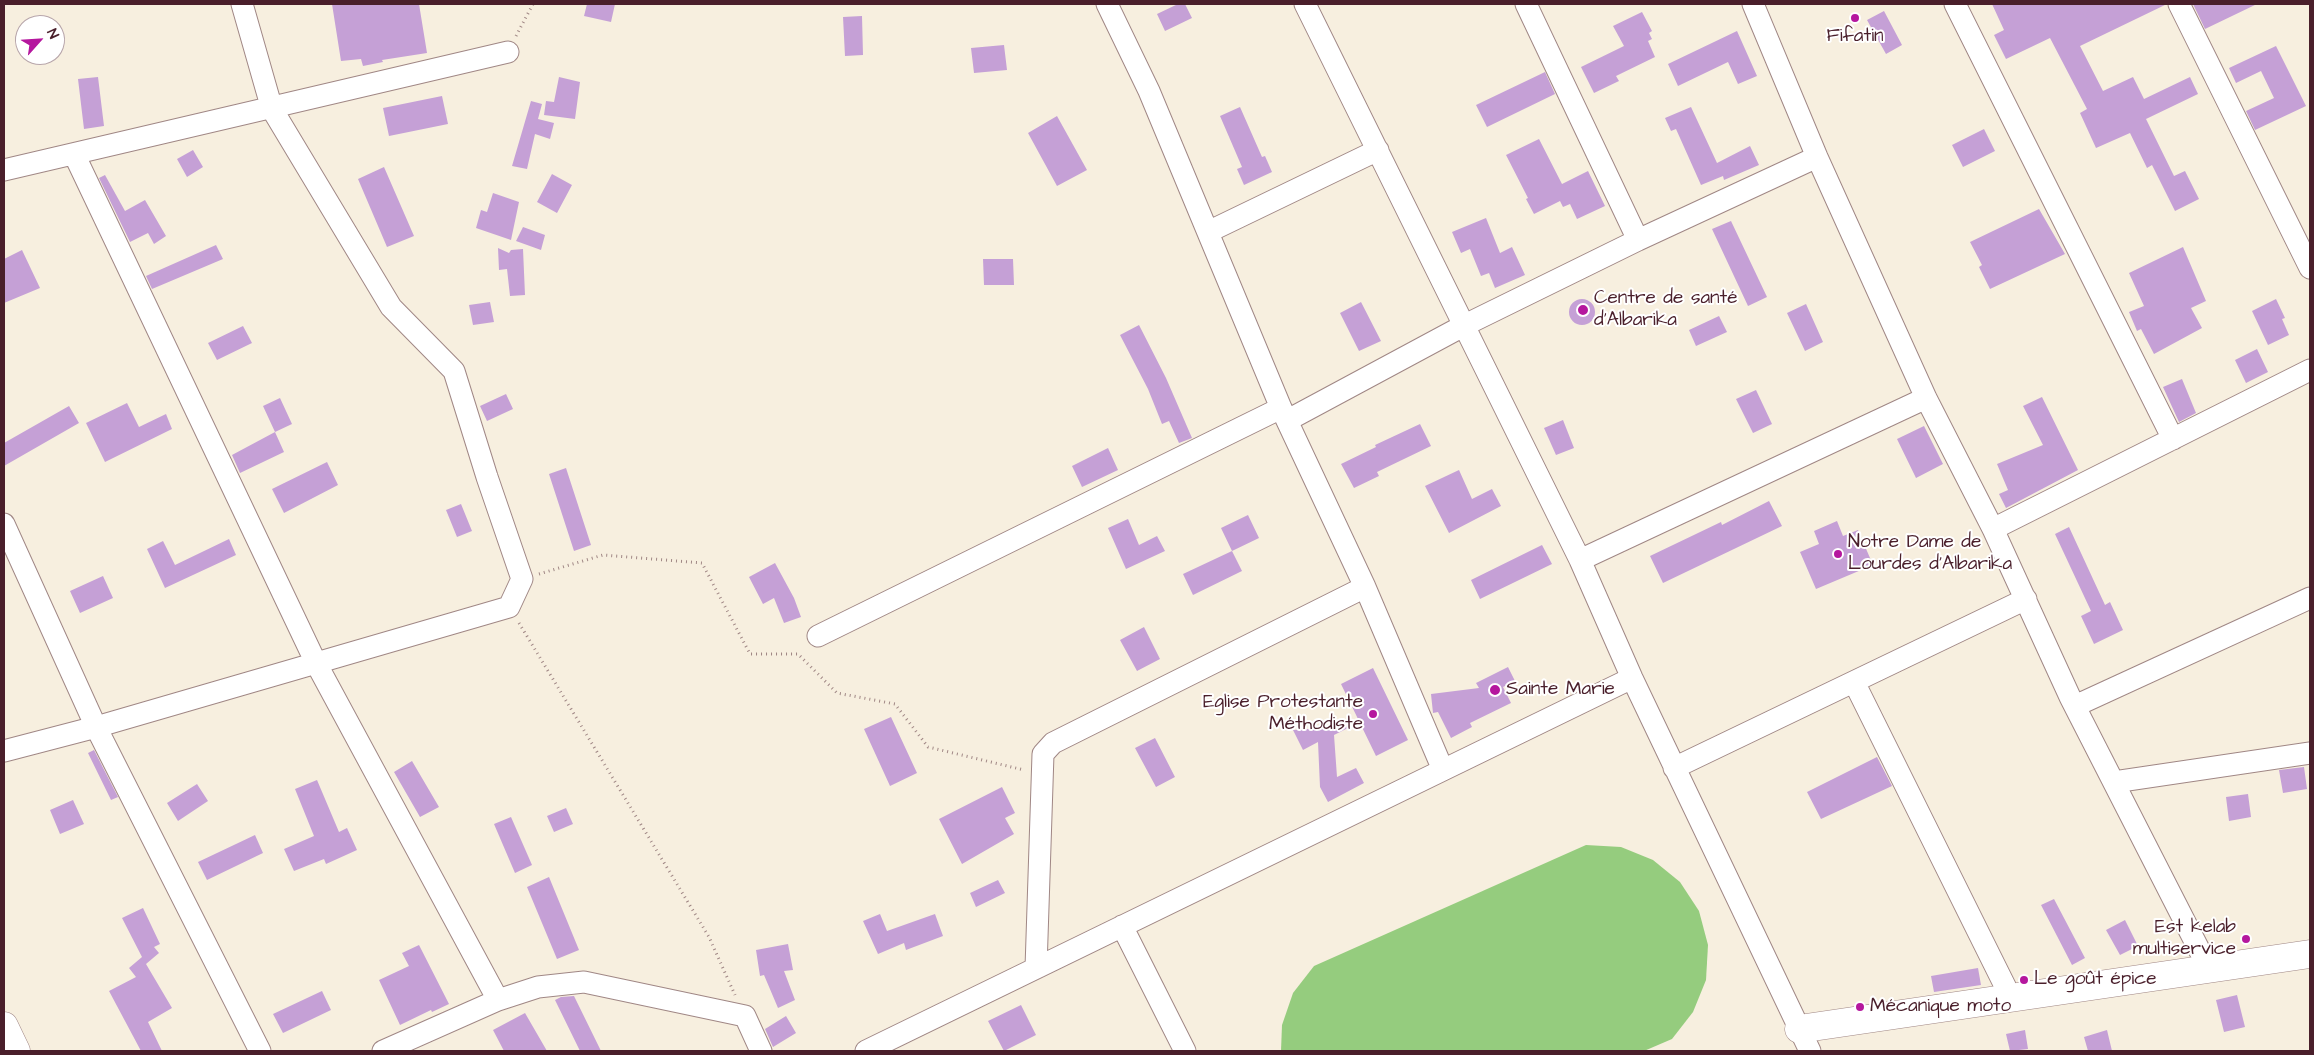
<!DOCTYPE html>
<html>
<head>
<meta charset="utf-8">
<style>
  body { margin:0 }
  #map { position:relative; width:2314px; height:1055px; overflow:hidden; background:#f7efdf; font-family:"Architects Daughter",sans-serif }
  canvas { display:block }
  .frame { position:absolute; inset:0; border:5px solid #4a1f2b; pointer-events:none }
  .north { position:absolute; left:15px; top:15px; width:50px; height:50px; box-sizing:border-box; background:#fff; border:1px solid #b7a5aa; border-radius:50%; rotate:64deg; font-size:14px; font-weight:700; line-height:20px; text-align:center; color:#4a1f2b }
  .north::after { content:''; display:block; margin:auto; width:18px; height:22px; background:#b5179e; clip-path:polygon(50% 0,100% 100%,50% 72%,0 100%) }
</style>
</head>
<body>
<div id="map">
<canvas width="2314" height="1055"></canvas>
<div class="frame"></div>
<div class="north">N</div>
</div>
<script>
const ctx = document.querySelector('canvas').getContext('2d');
ctx.lineJoin = 'round';
function fill(path, color) {
  ctx.fillStyle = color;
  ctx.fill(path, 'evenodd');
}
function shape(rows) {
  const path = new Path2D();
  for (const r of rows) {
    if (r.length === 3) {
      path.moveTo(r[0] + r[2], r[1]);
      path.arc(r[0], r[1], r[2], 0, 2 * Math.PI);
      continue;
    }
    path.moveTo(r[0], r[1]);
    for (let i = 2; i < r.length; i += 2) path.lineTo(r[i], r[i + 1]);
  }
  return path;
}
function strokePath(path, color, width, dash) {
  ctx.strokeStyle = color;
  ctx.lineWidth = width;
  ctx.lineCap = dash ? 'butt' : 'round';
  ctx.setLineDash(dash || []);
  ctx.stroke(path);
}
function drawText(font, color, halo, rows, align = 'center') {
  ctx.font = font + ' "Architects Daughter",sans-serif';
  ctx.lineWidth = 4;
  ctx.setLineDash([]);
  ctx.textBaseline = 'middle';
  ctx.strokeStyle = halo;
  ctx.fillStyle = color;
  for (const [text, x, y, turn = 0] of rows) {
    ctx.save();
    ctx.translate(x, y);
    ctx.rotate((+turn || 0) * Math.PI / 180);
    ctx.textAlign = isNaN(turn) ? turn : align;
    if (halo) ctx.strokeText(text, 0, 0);
    ctx.fillText(text, 0, 0);
    ctx.restore();
  }
}
fill(shape([
  [1586,845,1621,847,1653,860,1680,882,1699,911,1708,945,1706,980,1693,1012,1672,1039,1644,1051,1281,1051,1282,1025,1293,993,1314,966]
]), '#95cc7e');
fill(shape([
  [332,4,419,4,427,53,382,60,383,62,363,66,361,59,341,61],
  [587,4,615,4,611,22,584,16],
  [1178,4,1185,4,1192,18,1165,31,1157,14],
  [1992,4,2167,4,2080,46,2103,91,2133,77,2144,99,2190,77,2198,94,2146,119,2174,176,2185,171,2199,199,2175,211,2152,165,2147,168,2130,133,2096,148,2080,113,2087,109,2050,38,2006,59,1994,35,2004,30],
  [2193,4,2257,4,2205,29],
  [1884,11,1902,45,1886,54,1867,20],
  [1642,12,1652,31,1649,33,1652,39,1648,41,1655,57,1616,76,1619,81,1594,93,1581,67,1624,46,1613,26],
  [862,16,863,55,845,56,843,17],
  [1737,31,1757,76,1738,84,1728,62,1678,86,1668,64],
  [1004,45,1007,70,974,73,971,48],
  [2276,46,2306,106,2255,130,2246,111,2274,98,2261,71,2236,83,2229,68],
  [1545,72,1555,94,1487,127,1476,105],
  [98,77,104,126,84,129,78,79],
  [559,77,580,82,575,119,544,115,546,101,554,102],
  [442,96,448,124,389,136,383,108],
  [531,101,542,104,538,119,554,123,550,139,535,134,527,169,512,166],
  [1240,107,1262,157,1265,156,1272,172,1244,185,1237,169,1242,167,1220,116],
  [1691,107,1717,163,1750,146,1759,165,1724,180,1723,176,1701,185,1676,129,1671,131,1665,118],
  [1057,116,1087,170,1057,186,1028,133],
  [1984,129,1995,151,1963,167,1952,145],
  [1539,139,1562,184,1588,171,1605,206,1577,219,1570,204,1563,207,1560,201,1534,214,1526,199,1528,198,1506,155],
  [193,150,203,167,187,177,177,159],
  [384,167,414,236,387,247,358,179],
  [552,174,572,185,557,213,537,202],
  [105,175,125,211,145,200,166,236,154,244,148,233,130,242,99,178],
  [493,193,519,202,511,240,476,228,481,210,487,212],
  [2039,209,2065,254,1990,289,1979,267,1982,265,1970,242],
  [1486,218,1500,253,1512,247,1525,275,1495,288,1489,273,1481,276,1470,249,1461,253,1452,232],
  [1731,221,1767,297,1748,306,1712,229],
  [523,227,545,235,541,250,516,241],
  [216,245,223,259,152,289,146,276],
  [2183,247,2206,301,2191,308,2202,328,2154,354,2141,329,2137,331,2129,312,2144,306,2129,273],
  [498,248,509,253,511,250,523,249,525,295,510,296,507,269,499,270],
  [22,250,40,288,4,303,4,259],
  [983,259,1013,259,1014,285,984,285],
  [1582,312,13],
  [2276,299,2285,318,2282,319,2289,335,2268,345,2252,311],
  [490,302,494,322,473,325,469,305],
  [1361,302,1381,341,1359,351,1340,313],
  [1806,304,1823,342,1805,351,1787,313],
  [1719,316,1727,332,1696,346,1689,330],
  [1139,325,1166,378,1192,438,1179,443,1169,421,1162,424,1148,389,1120,335],
  [243,326,252,343,217,360,208,343],
  [2257,349,2268,372,2246,383,2235,360],
  [2182,379,2196,413,2179,422,2163,387],
  [1756,390,1772,424,1753,433,1736,399],
  [506,394,513,409,487,421,480,406],
  [2042,397,2078,470,2006,508,1999,494,2008,490,1997,464,2043,445,2023,406],
  [280,398,292,424,275,432,263,406],
  [127,403,139,427,166,414,172,429,105,462,86,423],
  [69,406,79,423,4,466,4,443],
  [1563,420,1574,448,1556,455,1544,428],
  [1420,424,1431,446,1377,472,1379,476,1354,488,1341,464,1376,447,1375,445],
  [1924,426,1943,464,1916,478,1897,439],
  [275,432,284,452,240,473,232,455],
  [1108,448,1118,470,1082,487,1072,466],
  [327,462,338,485,284,513,272,489],
  [566,468,591,545,574,551,549,474],
  [1459,470,1472,499,1492,489,1501,506,1449,533,1425,486],
  [1769,501,1782,526,1663,583,1650,556,1721,522,1722,525],
  [461,504,472,531,457,537,446,510],
  [1248,515,1259,538,1232,551,1221,528],
  [1128,519,1139,545,1157,536,1165,551,1126,569,1108,528],
  [1837,521,1843,536,1858,530,1873,565,1816,589,1800,552,1819,544,1814,531],
  [2069,527,2105,605,2110,602,2123,630,2094,644,2081,616,2091,611,2055,534],
  [229,539,236,555,165,588,147,549,163,541,175,565],
  [1542,545,1552,564,1480,599,1471,580],
  [1232,551,1242,571,1193,595,1183,574],
  [775,563,794,598,801,617,784,623,774,598,763,604,749,577],
  [103,576,113,598,80,613,70,591],
  [1144,627,1160,659,1137,671,1120,640],
  [1508,667,1515,681,1503,687,1511,703,1470,723,1472,727,1451,738,1438,712,1433,713,1431,694,1479,688,1476,683],
  [1373,668,1408,740,1376,756,1341,684],
  [891,717,917,773,890,786,864,729],
  [1352,726,1334,735,1337,777,1356,768,1364,783,1328,802,1320,787,1318,742,1303,750,1293,730],
  [1155,738,1175,777,1156,787,1135,748],
  [94,750,118,797,111,800,88,753],
  [1877,757,1892,786,1821,819,1807,792],
  [412,761,439,807,420,817,394,772],
  [2304,767,2307,789,2283,793,2279,770],
  [317,780,339,832,347,828,357,850,326,864,324,859,294,871,284,849,314,836,295,789],
  [197,784,208,801,178,821,167,803],
  [1002,787,1015,813,1005,818,1014,834,962,864,939,819],
  [2248,794,2251,817,2229,821,2226,797],
  [73,800,84,824,60,834,50,810],
  [566,808,573,824,554,832,547,816],
  [511,817,532,865,515,873,494,824],
  [255,835,263,853,207,880,198,862],
  [549,877,579,950,557,959,527,887],
  [998,880,1005,893,976,907,970,893],
  [2054,899,2085,958,2072,965,2041,905],
  [143,908,160,944,154,947,159,953,146,964,172,1008,148,1022,162,1051,141,1051,109,991,136,977,129,968,142,957,122,918],
  [880,914,887,931,935,914,943,936,906,950,904,943,878,954,863,921],
  [2125,920,2138,946,2120,955,2106,930],
  [788,944,793,970,784,971,795,1000,778,1008,764,975,760,976,756,950],
  [419,945,449,1004,432,1012,431,1010,400,1025,379,980,409,966,402,953],
  [1978,968,1981,985,1934,992,1931,976],
  [322,991,331,1010,283,1033,273,1014],
  [2237,995,2245,1027,2224,1032,2216,1000],
  [574,996,601,1051,580,1051,555,1000,561,997],
  [1021,1005,1036,1035,1004,1051,988,1021],
  [525,1013,547,1051,504,1051,493,1030],
  [786,1016,796,1033,773,1047,765,1029],
  [2025,1030,2028,1049,2010,1051,2006,1034],
  [2107,1030,2112,1051,2088,1051,2084,1037]
]), '#c5a0d6');
const street = shape([
  [1107,4,1149,91,1281,408,1365,587,1443,770],
  [1305,4,1580,560,1632,678,1810,1051],
  [1526,4,1638,240],
  [1753,4,1817,157,1926,398,1993,529,2070,697,2209,969],
  [1955,4,2173,439],
  [2179,4,2310,268],
  [74,154,316,663,498,1000],
  [4,170,508,52],
  [1208,232,1378,150],
  [1288,420,1463,326,1638,240,1817,157],
  [4,524,96,727,260,1051],
  [1993,529,2310,370],
  [1580,560,1926,398],
  [818,636,1281,408],
  [1854,682,2011,998],
  [2075,706,2310,598],
  [4,751,96,727,509,607,522,579,487,477,454,371,391,307,272,109,242,4],
  [1674,768,2026,599],
  [2114,782,2310,753],
  [1122,926,1185,1051],
  [1036,968,1043,754,1053,743,1365,587],
  [383,1051,498,1000,538,987,584,982,745,1016,761,1051],
  [866,1051,1632,678]
]);
const secondary = shape([
  [1799,1029,2310,954]
]);
const primary = shape([
  [4,1026,16,1051]
]);
strokePath(street, '#a08785', 23);
strokePath(secondary, '#a08785', 29);
strokePath(primary, '#a08785', 29);
strokePath(shape([
  [516,36,533,4],
  [539,574,603,555,702,563,750,654,798,654,837,693,895,704,928,747,1024,770],
  [519,623,709,937,735,995]
]), '#a08785', 3, [1, 4]);
strokePath(street, '#fff', 21);
strokePath(secondary, '#fff', 28);
strokePath(primary, '#fff', 28);
for (const [x, y, r, color] of [
  [1855,18,5,"#b5179e"],
  [1583,310,6,"#b5179e"],
  [1838,554,5,"#b5179e"],
  [1495,690,6,"#b5179e"],
  [1373,714,5,"#b5179e"],
  [2246,939,5,"#b5179e"],
  [2024,980,5,"#b5179e"],
  [1860,1007,5,"#b5179e"]
]) {
  const dot = new Path2D();
  dot.arc(x, y, r, 0, 2 * Math.PI);
  ctx.fillStyle = color;
  ctx.fill(dot);
  strokePath(dot, '#fff', 2);
}
drawText('19px', '#4a1f2b', '#fff', [
  ["Fifatin",1855,37,"center"],
  ["Centre de santé",1594,299],
  ["d'Albarika",1594,321],
  ["Notre Dame de",1848,543],
  ["Lourdes d'Albarika",1848,565],
  ["Sainte Marie",1506,690],
  ["Eglise Protestante",1363,703,"right"],
  ["Méthodiste",1363,725,"right"],
  ["Est kelab",2236,928,"right"],
  ["multiservice",2236,950,"right"],
  ["Le goût épice",2034,980],
  ["Mécanique moto",1870,1007]
], 'left');
</script>
</body>
</html>
